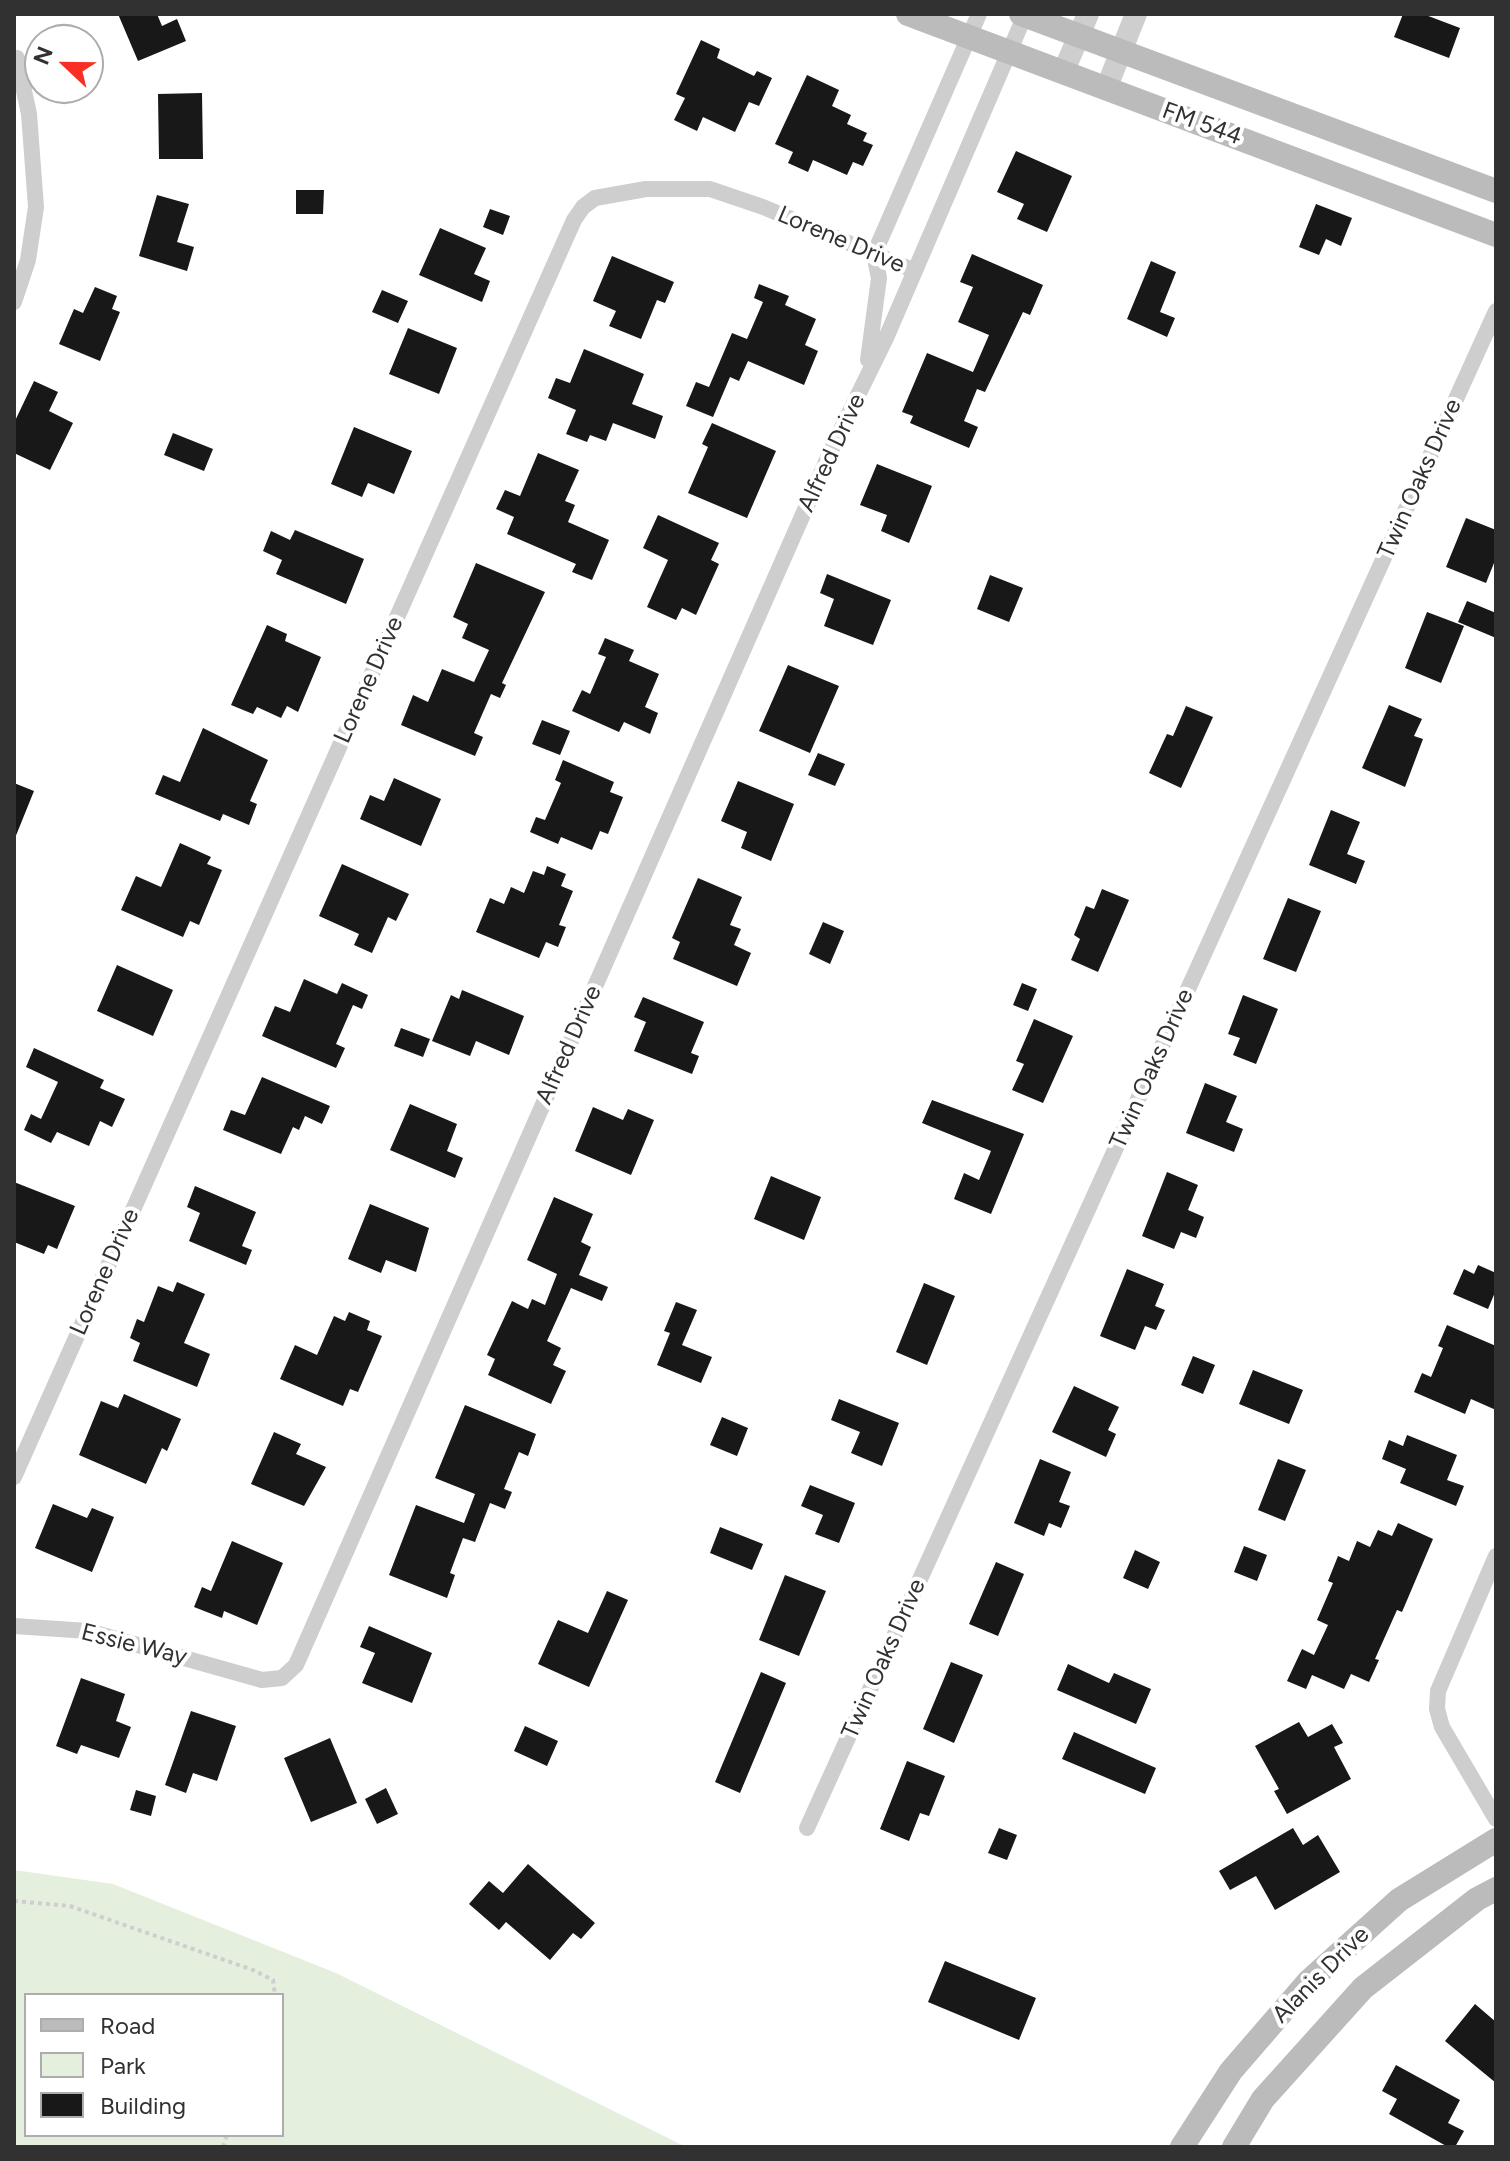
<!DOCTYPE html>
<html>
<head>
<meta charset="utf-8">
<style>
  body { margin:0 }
  #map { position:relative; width:1510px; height:2161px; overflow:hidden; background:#fff; font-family:Figtree,sans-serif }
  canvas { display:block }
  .frame { position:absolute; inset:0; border:16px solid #313131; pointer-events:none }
  .legend { position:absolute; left:24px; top:1993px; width:260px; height:144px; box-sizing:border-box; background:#fff; border:2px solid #adadad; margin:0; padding:10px 14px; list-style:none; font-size:24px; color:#313131 }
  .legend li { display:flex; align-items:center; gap:16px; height:40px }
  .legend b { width:40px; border:2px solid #adadad }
  .north { position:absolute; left:24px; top:24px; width:80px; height:80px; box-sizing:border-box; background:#fff; border:2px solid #adadad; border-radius:50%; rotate:292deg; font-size:22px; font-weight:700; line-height:32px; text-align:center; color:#313131 }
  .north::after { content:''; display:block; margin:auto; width:28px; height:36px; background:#f72f24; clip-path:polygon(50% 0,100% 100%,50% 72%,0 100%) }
</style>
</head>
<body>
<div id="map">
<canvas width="1510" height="2161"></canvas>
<div class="frame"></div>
<ul class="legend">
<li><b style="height:10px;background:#bbb"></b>Road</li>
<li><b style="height:22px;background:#e5efde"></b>Park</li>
<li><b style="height:22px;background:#181818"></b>Building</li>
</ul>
<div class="north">N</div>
</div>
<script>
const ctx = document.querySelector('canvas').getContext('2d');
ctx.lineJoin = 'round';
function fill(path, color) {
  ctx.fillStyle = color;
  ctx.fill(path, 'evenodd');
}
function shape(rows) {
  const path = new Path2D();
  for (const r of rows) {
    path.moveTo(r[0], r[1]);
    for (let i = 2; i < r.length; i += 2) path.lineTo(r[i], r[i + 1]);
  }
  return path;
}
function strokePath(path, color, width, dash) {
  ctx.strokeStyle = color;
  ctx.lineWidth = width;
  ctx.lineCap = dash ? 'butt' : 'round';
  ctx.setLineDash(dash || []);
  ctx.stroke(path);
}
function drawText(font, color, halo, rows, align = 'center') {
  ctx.font = font + ' Figtree,sans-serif';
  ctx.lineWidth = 8;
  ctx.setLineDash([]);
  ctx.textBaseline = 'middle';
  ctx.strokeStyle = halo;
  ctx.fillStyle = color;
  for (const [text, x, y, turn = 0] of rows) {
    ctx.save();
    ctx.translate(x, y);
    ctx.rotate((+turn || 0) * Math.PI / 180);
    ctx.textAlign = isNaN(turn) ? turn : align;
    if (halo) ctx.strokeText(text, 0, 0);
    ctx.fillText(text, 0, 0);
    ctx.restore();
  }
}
fill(shape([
  [14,1870,113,1884,336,1973,686,2147,14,2147],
  [282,1995,282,2135,26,2135,26,1995]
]), '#e5efde');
fill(shape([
  [118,14,157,14,162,26,177,19,186,41,138,61],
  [1403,14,1423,14,1460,28,1449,58,1394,37],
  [701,40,720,49,717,58,754,76,757,71,772,78,759,106,749,102,735,132,703,117,697,131,674,120,685,98,676,94],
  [807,75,839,90,832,106,851,115,847,124,867,133,863,141,873,145,863,166,853,162,847,175,813,160,808,172,788,163,793,152,775,144],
  [202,93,203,159,159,159,158,94],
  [1016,151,1072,176,1047,232,1017,219,1024,204,997,192],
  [296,190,324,190,323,214,296,214],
  [157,195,189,204,177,242,194,247,187,271,139,256],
  [1316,204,1352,218,1341,246,1326,239,1319,255,1299,247],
  [490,209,510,216,503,235,483,227],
  [440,228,486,248,474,274,490,281,482,302,419,275],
  [972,254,1043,285,1030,315,1023,312,985,392,977,389,964,421,978,427,969,448,910,423,913,416,902,412,927,353,973,372,989,335,958,322,973,287,960,282],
  [612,256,674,282,665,303,657,300,641,339,609,326,616,311,593,301],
  [1151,261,1176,272,1160,312,1175,318,1167,337,1127,319],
  [759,284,789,296,785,305,816,319,805,345,818,351,804,385,748,361,739,381,730,377,713,417,686,406,696,382,709,387,732,333,747,339,763,302,754,298],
  [95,287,117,296,112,309,120,312,100,361,59,344,74,309,83,313],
  [382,290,408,301,398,323,372,312],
  [408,328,457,348,439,394,389,374],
  [584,349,644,374,632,404,663,416,655,439,613,423,606,441,590,435,587,442,566,434,576,410,548,398,556,378,570,383],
  [34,381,58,392,49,411,73,423,50,470,14,453,14,423],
  [712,423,776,451,747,518,688,493,708,447,702,444],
  [354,427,412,451,394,494,368,483,362,497,331,484],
  [173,433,213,449,204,471,164,455],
  [538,453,579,470,565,501,575,505,568,522,609,540,592,580,572,572,576,564,507,534,514,517,496,509,505,490,520,496],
  [877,464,932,486,909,543,881,531,887,515,860,505],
  [658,515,719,543,711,560,719,564,696,615,682,608,676,620,647,607,668,560,643,548],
  [1466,518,1496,530,1496,558,1486,583,1446,567],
  [295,530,364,559,346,604,276,574,282,560,263,551,271,531,290,540],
  [476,563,545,592,502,683,506,685,500,698,491,694,474,733,483,737,475,756,401,725,413,695,428,702,442,669,474,682,489,650,462,638,468,624,453,617],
  [827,574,891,600,873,645,824,626,834,599,820,593],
  [990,575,1023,588,1009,622,977,609],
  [1467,601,1496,613,1496,638,1458,622],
  [1427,612,1464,626,1441,683,1405,668],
  [267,625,287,634,285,641,321,657,298,712,287,706,281,718,257,707,253,714,231,705],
  [605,638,634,650,629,661,659,674,645,707,658,713,650,734,624,722,619,732,572,711,582,690,590,694,606,657,598,654],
  [788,665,839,686,810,753,759,731],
  [1389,705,1422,719,1414,736,1423,739,1405,787,1362,768],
  [1186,706,1213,717,1181,788,1149,773,1167,734,1173,736],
  [542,720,570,731,560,755,532,744],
  [203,728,268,760,250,801,257,804,249,825,223,814,220,821,155,794,163,775,180,782],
  [818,753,845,764,835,786,808,775],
  [563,760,614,782,610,792,623,797,608,834,600,831,592,850,561,837,558,844,530,832,536,817,545,820,561,783,555,780],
  [394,778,441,799,421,846,360,819,370,795,384,801],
  [738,781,794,804,771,861,741,848,747,832,721,821],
  [14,783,34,791,15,838,14,838],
  [1331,810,1360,822,1347,854,1365,861,1356,884,1309,865],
  [180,843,211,857,207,864,222,870,199,925,190,921,183,937,121,910,136,876,161,887],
  [342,864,409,894,396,921,388,917,372,953,354,945,359,934,319,916],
  [547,866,566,874,561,886,573,891,559,925,566,927,558,947,546,942,539,958,476,932,490,898,504,904,511,887,524,893,533,871,544,875],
  [698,878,742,897,730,925,741,929,734,945,751,953,737,986,673,959,680,942,672,938],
  [1102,889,1129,900,1098,972,1071,960,1080,939,1074,935,1086,906,1094,909],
  [1288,898,1321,911,1296,972,1263,959],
  [823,922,844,931,830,964,809,954],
  [117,965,173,990,153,1036,97,1011],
  [304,979,337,994,342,983,368,995,362,1009,353,1005,336,1044,345,1048,336,1068,262,1036,275,1006,290,1012],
  [1022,983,1037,989,1028,1011,1013,1005],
  [462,990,524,1016,509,1055,476,1041,470,1056,432,1041,451,995,459,999],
  [1243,995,1278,1009,1256,1064,1233,1055,1240,1038,1228,1034],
  [643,997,704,1022,691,1053,699,1056,692,1074,634,1051,646,1022,634,1017],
  [1034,1019,1073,1036,1043,1103,1012,1090,1024,1064,1016,1061],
  [401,1028,430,1039,423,1057,394,1046],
  [34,1048,104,1080,100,1088,125,1099,112,1127,100,1121,89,1146,57,1132,51,1143,24,1130,31,1114,41,1119,58,1082,26,1067],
  [262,1077,330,1106,322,1124,305,1116,299,1130,293,1127,281,1154,223,1130,231,1110,245,1115],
  [1205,1083,1237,1096,1226,1122,1243,1129,1234,1152,1186,1133],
  [932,1100,1024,1134,991,1214,954,1199,964,1173,979,1180,991,1151,922,1123],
  [410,1104,457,1124,447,1151,463,1158,455,1178,390,1150],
  [593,1107,623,1120,628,1109,654,1120,631,1175,575,1151],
  [1167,1172,1198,1185,1188,1210,1204,1217,1196,1238,1181,1232,1174,1249,1142,1236],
  [771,1176,821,1197,804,1240,754,1219],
  [14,1182,75,1206,57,1249,48,1245,44,1254,14,1242],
  [195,1186,256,1212,242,1246,252,1250,246,1265,189,1241,200,1213,187,1207],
  [554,1197,593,1214,581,1242,591,1247,579,1275,608,1287,602,1301,571,1288,547,1341,561,1348,553,1365,566,1371,551,1404,488,1375,495,1359,487,1355,512,1301,528,1309,532,1299,545,1305,557,1274,527,1260],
  [370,1204,429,1228,416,1272,386,1260,381,1273,348,1259],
  [1478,1265,1496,1273,1496,1290,1488,1309,1453,1294,1464,1269,1474,1274],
  [1127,1269,1164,1284,1155,1306,1165,1310,1156,1330,1145,1326,1135,1350,1100,1336],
  [177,1282,205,1294,184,1343,210,1354,197,1387,133,1361,140,1343,130,1338,137,1319,144,1322,158,1286,173,1292],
  [924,1283,955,1296,927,1365,896,1352],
  [676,1302,697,1310,682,1345,712,1357,701,1383,657,1365,670,1333,664,1331],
  [349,1312,370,1321,367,1330,382,1336,358,1392,350,1389,343,1406,280,1379,295,1345,317,1355,334,1316,345,1321],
  [1447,1325,1496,1346,1496,1410,1471,1399,1465,1414,1414,1392,1422,1373,1431,1377,1443,1348,1438,1346],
  [1193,1356,1215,1365,1203,1394,1181,1385],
  [1253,1370,1303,1390,1289,1424,1239,1404],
  [1074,1386,1119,1407,1108,1430,1116,1434,1106,1457,1052,1432],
  [124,1394,181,1419,167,1451,162,1448,146,1484,79,1455,101,1401,118,1408],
  [839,1399,899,1423,882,1466,851,1453,860,1432,831,1420],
  [465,1405,536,1434,528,1456,519,1452,504,1489,512,1492,505,1509,490,1503,475,1542,463,1538,450,1573,455,1575,447,1598,389,1575,416,1505,464,1523,475,1494,435,1478],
  [722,1417,748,1428,737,1456,710,1445],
  [274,1432,301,1444,296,1454,326,1467,304,1506,251,1484],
  [1407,1435,1457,1455,1447,1480,1464,1486,1456,1506,1400,1483,1406,1469,1382,1459,1389,1440,1403,1446],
  [1040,1459,1071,1472,1059,1502,1070,1506,1061,1528,1049,1523,1044,1536,1014,1523],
  [1278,1459,1306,1470,1285,1521,1258,1510],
  [810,1485,855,1503,839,1543,815,1534,823,1515,801,1506],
  [53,1504,87,1518,92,1508,114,1517,92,1572,35,1548],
  [1398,1523,1433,1539,1402,1612,1397,1610,1375,1659,1379,1660,1369,1682,1351,1674,1344,1689,1312,1675,1306,1689,1287,1681,1302,1649,1314,1655,1328,1625,1317,1620,1333,1583,1328,1581,1338,1556,1349,1561,1357,1541,1370,1547,1378,1530,1392,1536],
  [720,1527,763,1544,752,1570,710,1553],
  [232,1541,283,1563,257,1625,224,1611,222,1618,194,1607,202,1587,211,1591],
  [1244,1546,1267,1555,1257,1581,1234,1572],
  [1135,1550,1160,1562,1148,1589,1123,1578],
  [996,1562,1024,1574,998,1636,969,1624],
  [785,1575,826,1591,799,1656,759,1640],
  [607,1591,628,1600,589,1687,538,1664,558,1620,588,1633],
  [369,1626,432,1653,412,1703,362,1683,375,1653,360,1647],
  [951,1662,983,1675,954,1743,923,1729],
  [1068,1664,1109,1683,1114,1673,1151,1689,1136,1724,1057,1690],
  [761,1672,786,1683,740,1793,715,1782],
  [81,1678,125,1694,116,1721,131,1727,119,1758,81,1745,77,1754,56,1746],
  [191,1711,236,1726,217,1781,193,1773,186,1793,165,1785],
  [1299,1722,1308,1737,1332,1724,1343,1743,1334,1747,1351,1779,1287,1814,1274,1791,1279,1789,1255,1746],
  [525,1726,558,1741,547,1766,514,1751],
  [1074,1732,1156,1768,1145,1794,1062,1759],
  [330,1738,357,1803,311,1822,284,1758],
  [907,1761,945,1776,929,1816,920,1813,909,1841,880,1829],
  [386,1788,398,1814,377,1824,365,1799],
  [136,1790,156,1796,151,1816,130,1810],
  [999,1828,1017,1835,1007,1860,988,1853],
  [1293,1828,1303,1845,1318,1835,1340,1872,1275,1910,1256,1876,1230,1890,1219,1871],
  [528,1864,595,1923,581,1939,573,1933,550,1960,506,1922,499,1930,469,1904,489,1881,503,1893],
  [945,1961,1036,1998,1019,2040,928,2002],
  [1475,2004,1496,2022,1496,2083,1445,2041],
  [1396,2065,1460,2100,1448,2123,1464,2131,1455,2147,1448,2147,1389,2114,1397,2099,1382,2091]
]), '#181818');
strokePath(shape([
  [14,1901,70,1906,253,1970,273,1980,275,1995],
  [223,2147,227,2135]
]), '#cecece', 4, [4, 4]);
strokePath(shape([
  [14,302,28,260,36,207,29,114,17,58],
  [868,360,879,278,874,254,979,14],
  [14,1477,574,220,583,207,595,198,646,189,710,189,763,207,915,271],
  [1496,1556,1438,1691,1437,1709,1442,1727,1496,1819],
  [14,1626,88,1631,262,1680,282,1678,296,1665,834,444,886,338,1025,15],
  [807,1828,1496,311]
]), '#cecece', 16);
strokePath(shape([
  [1063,73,1088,14],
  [1106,89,1136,14]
]), '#cecece', 22);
strokePath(shape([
  [908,14,1496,235],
  [1021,14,1496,191],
  [1182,2147,1231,2071,1308,1982,1399,1900,1496,1840],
  [1234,2147,1263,2099,1363,1988,1477,1899,1496,1889]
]), '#bbb', 24);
drawText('24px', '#313131', '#fff', [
  ["FM 544",1202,124,20],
  ["Lorene Drive",841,240,23],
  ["Alfred Drive",832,453,-65],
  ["Twin Oaks Drive",1420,479,-66],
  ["Lorene Drive",369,680,-66],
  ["Alfred Drive",569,1045,-66],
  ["Twin Oaks Drive",1152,1069,-66],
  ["Lorene Drive",105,1272,-66],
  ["Essie Way",134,1645,14],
  ["Twin Oaks Drive",884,1659,-66],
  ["Alanis Drive",1321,1975,-45]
]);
</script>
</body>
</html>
